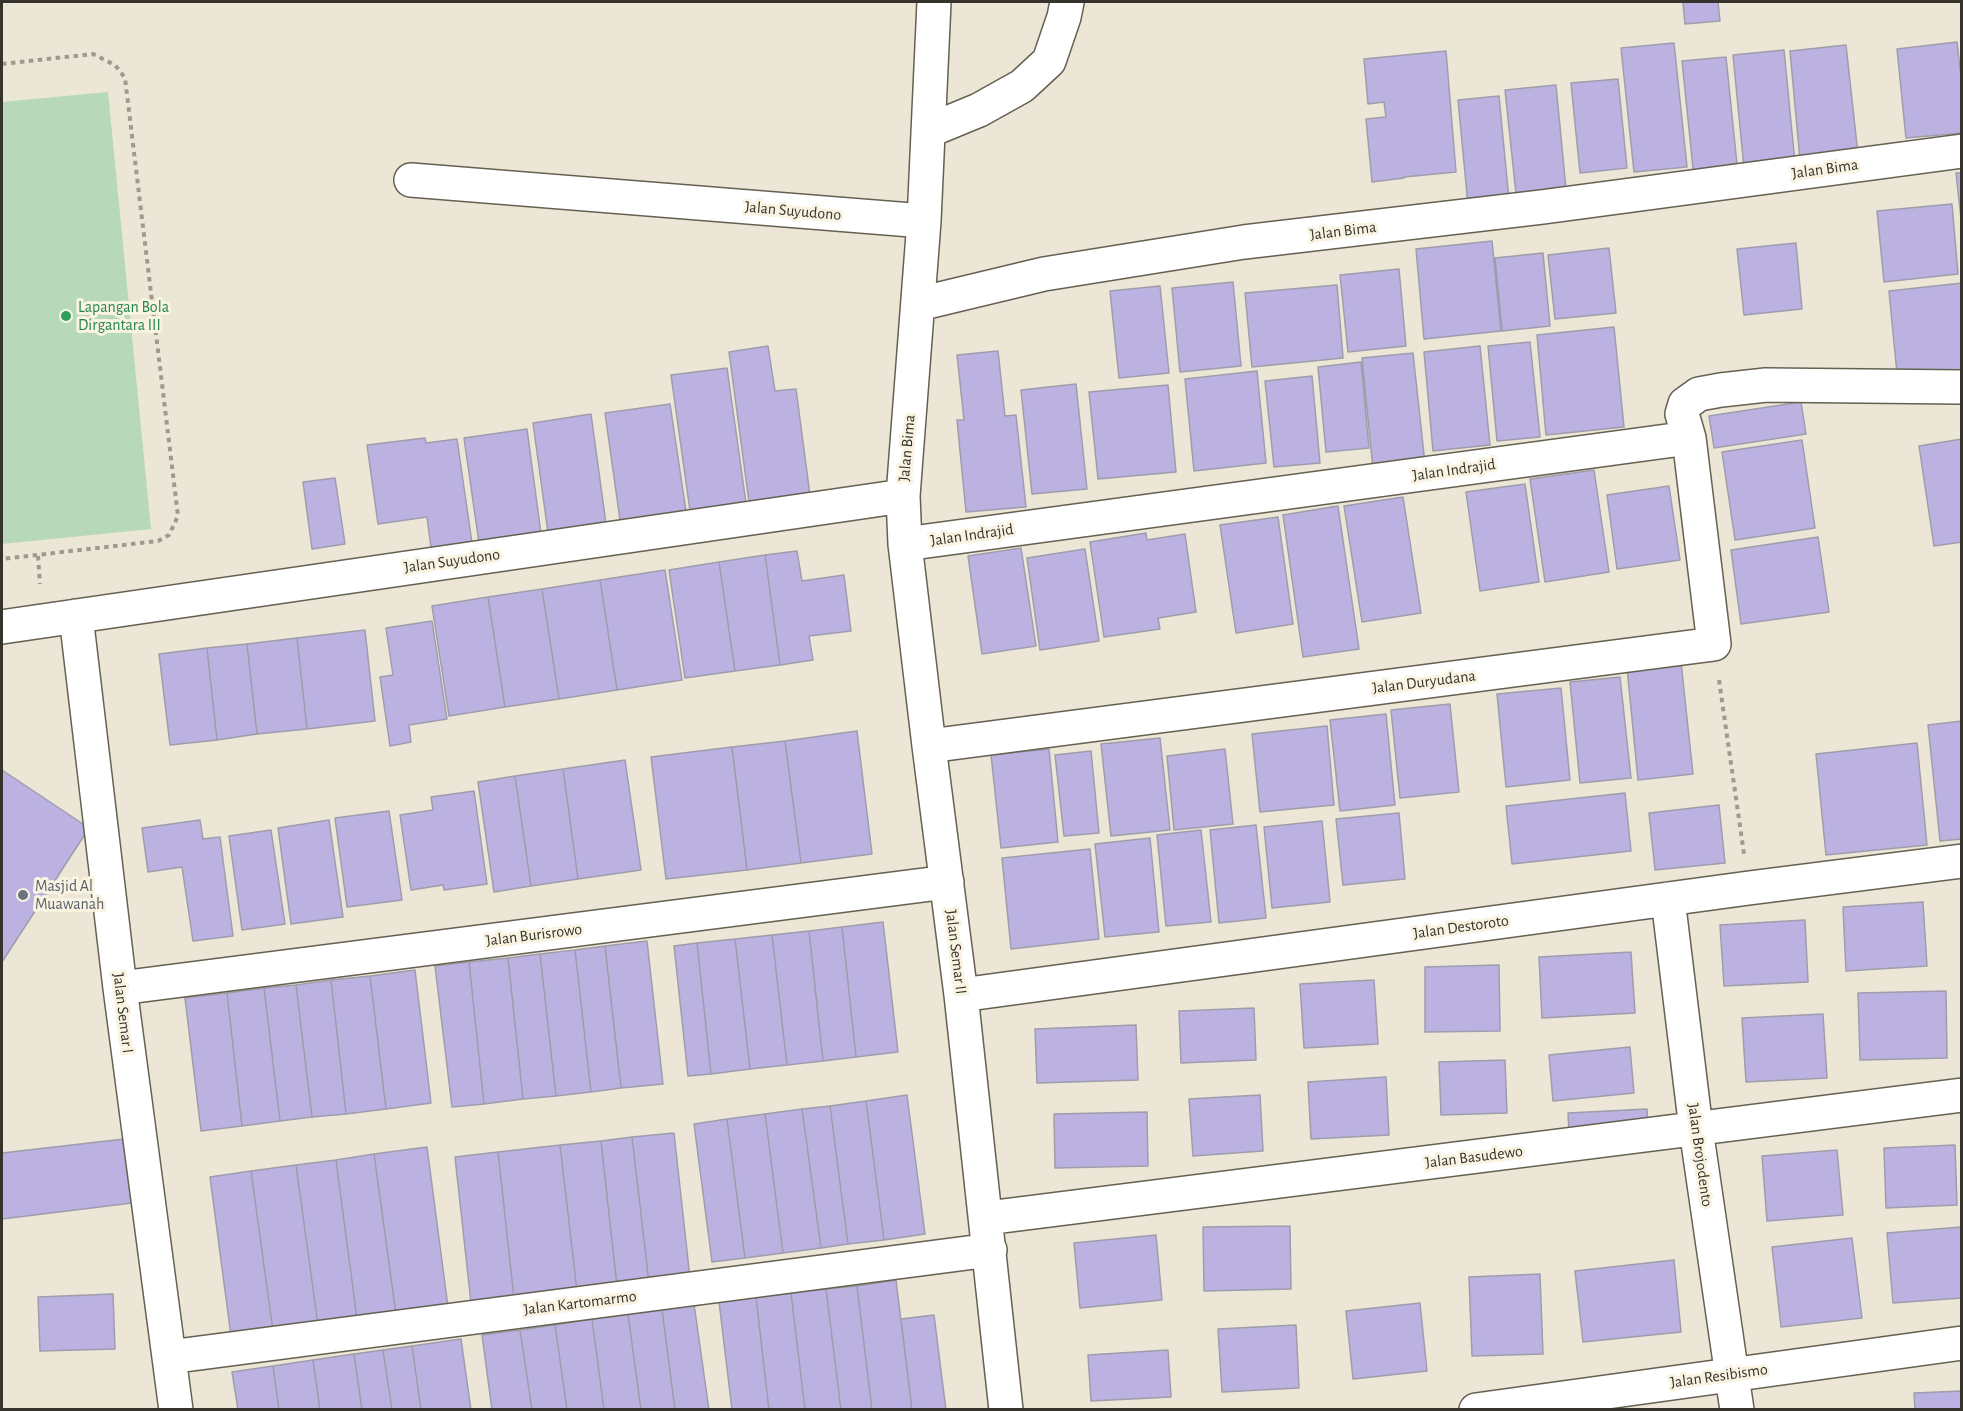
<!DOCTYPE html>
<html>
<head>
<meta charset="utf-8">
<style>
  body { margin:0 }
  #map { position:relative; width:1963px; height:1411px; overflow:hidden; background:#ebe6d5; font-family:"Alegreya Sans",sans-serif }
  canvas { display:block }
  .frame { position:absolute; inset:0; border:3px solid #35332c; pointer-events:none }
</style>
</head>
<body>
<div id="map">
<canvas width="1963" height="1411"></canvas>
<div class="frame"></div>
</div>
<script>
const ctx = document.querySelector('canvas').getContext('2d');
ctx.lineJoin = 'round';
function fill(path, color) {
  ctx.fillStyle = color;
  ctx.fill(path, 'evenodd');
}
function shape(rows) {
  const path = new Path2D();
  for (const r of rows) {
    path.moveTo(r[0], r[1]);
    for (let i = 2; i < r.length; i += 2) path.lineTo(r[i], r[i + 1]);
  }
  return path;
}
function strokePath(path, color, width, dash) {
  ctx.strokeStyle = color;
  ctx.lineWidth = width;
  ctx.lineCap = dash ? 'butt' : 'round';
  ctx.setLineDash(dash || []);
  ctx.stroke(path);
}
function drawText(font, color, halo, rows, align = 'center') {
  ctx.font = font + ' "Alegreya Sans",sans-serif';
  ctx.lineWidth = 6;
  ctx.setLineDash([]);
  ctx.textBaseline = 'middle';
  ctx.strokeStyle = halo;
  ctx.fillStyle = color;
  for (const [text, x, y, turn = 0] of rows) {
    ctx.save();
    ctx.translate(x, y);
    ctx.rotate((+turn || 0) * Math.PI / 180);
    ctx.textAlign = isNaN(turn) ? turn : align;
    if (halo) ctx.strokeText(text, 0, 0);
    ctx.fillText(text, 0, 0);
    ctx.restore();
  }
}
fill(shape([
  [108,92,151,529,2,544,2,102]
]), '#b7d9ba');
const building = shape([
  [1683,2,1718,2,1720,21,1685,24,1683,2],
  [1957,42,1962,85,1962,133,1906,138,1897,49,1957,42],
  [1674,43,1687,167,1634,172,1621,48,1674,43],
  [1846,45,1858,154,1800,160,1790,51,1846,45],
  [1784,50,1795,163,1744,168,1733,55,1784,50],
  [1446,51,1456,172,1404,177,1404,178,1372,182,1366,119,1386,117,1384,102,1368,104,1364,59,1446,51],
  [1726,57,1738,174,1694,178,1682,61,1726,57],
  [1618,79,1627,168,1580,173,1571,83,1618,79],
  [1556,85,1566,189,1516,194,1505,90,1556,85],
  [1499,96,1509,200,1468,205,1458,100,1499,96],
  [1956,173,1962,173,1962,228,1956,173],
  [1952,204,1958,274,1884,282,1877,211,1952,204],
  [1492,241,1501,331,1424,339,1416,249,1492,241],
  [1796,243,1802,309,1744,315,1737,249,1796,243],
  [1609,248,1616,313,1555,319,1548,255,1609,248],
  [1543,253,1550,326,1502,331,1495,258,1543,253],
  [1399,269,1406,346,1348,352,1340,275,1399,269],
  [1233,282,1241,366,1180,372,1172,288,1233,282],
  [1962,283,1962,377,1898,384,1889,291,1962,283],
  [1337,285,1343,358,1252,367,1245,293,1337,285],
  [1160,286,1169,373,1119,378,1110,291,1160,286],
  [1614,327,1624,427,1546,435,1537,335,1614,327],
  [1530,342,1540,437,1497,441,1488,346,1530,342],
  [768,346,775,391,796,389,810,495,749,502,729,352,768,346],
  [1480,346,1490,445,1433,451,1424,352,1480,346],
  [998,351,1005,416,1016,415,1026,507,966,512,957,420,964,420,957,355,998,351],
  [1413,353,1425,464,1373,469,1362,358,1413,353],
  [1361,362,1369,448,1326,452,1318,367,1361,362],
  [727,368,747,510,691,518,671,375,727,368],
  [1257,371,1266,463,1194,471,1185,379,1257,371],
  [1312,376,1320,463,1274,467,1265,381,1312,376],
  [1076,384,1087,489,1032,494,1021,390,1076,384],
  [1168,385,1176,472,1098,479,1089,392,1168,385],
  [1801,402,1806,434,1714,448,1709,416,1801,402],
  [670,404,686,511,620,520,605,413,670,404],
  [591,414,607,531,549,540,533,423,591,414],
  [527,429,542,541,480,550,464,438,527,429],
  [425,438,426,443,457,439,473,550,432,555,427,517,378,524,367,445,425,438],
  [1962,439,1962,542,1934,546,1919,446,1962,439],
  [1802,440,1815,528,1735,540,1722,452,1802,440],
  [1594,470,1609,572,1545,582,1530,479,1594,470],
  [335,478,345,544,312,549,303,482,335,478],
  [1525,484,1539,582,1480,591,1466,492,1525,484],
  [1669,486,1680,560,1617,569,1607,495,1669,486],
  [1403,497,1421,613,1362,622,1344,506,1403,497],
  [1338,506,1359,649,1303,657,1283,515,1338,506],
  [1278,517,1293,624,1236,633,1220,525,1278,517],
  [1146,533,1147,540,1185,534,1196,612,1158,618,1160,629,1104,637,1090,542,1146,533],
  [1818,537,1829,612,1741,624,1731,550,1818,537],
  [1021,548,1036,646,982,654,968,556,1021,548],
  [1085,549,1099,641,1040,650,1027,558,1085,549],
  [797,551,802,581,844,575,851,631,809,636,813,660,780,665,765,555,797,551],
  [765,555,780,665,735,671,719,562,765,555],
  [719,562,735,671,685,678,669,570,719,562],
  [665,570,682,680,617,690,600,580,665,570],
  [600,580,617,690,559,699,542,589,600,580],
  [542,589,559,699,505,707,488,597,542,589],
  [488,597,505,707,449,716,432,606,488,597],
  [432,621,447,719,409,725,411,742,390,746,380,677,393,675,386,628,432,621],
  [365,630,375,721,307,729,297,638,365,630],
  [297,638,307,729,257,734,247,644,297,638],
  [247,644,257,734,217,740,207,648,247,644],
  [207,648,217,740,170,745,159,654,207,648],
  [1681,662,1693,774,1638,780,1627,668,1681,662],
  [1620,677,1631,778,1580,783,1570,682,1620,677],
  [1561,688,1570,780,1506,787,1497,694,1561,688],
  [1450,704,1459,792,1400,798,1391,710,1450,704],
  [1386,714,1395,805,1340,811,1330,720,1386,714],
  [1962,721,1962,839,1940,841,1928,725,1962,721],
  [1327,726,1334,805,1260,812,1252,734,1327,726],
  [857,731,872,854,801,863,785,741,857,731],
  [1160,738,1170,830,1111,836,1101,744,1160,738],
  [785,741,801,863,747,870,732,747,785,741],
  [1917,743,1927,845,1826,855,1816,754,1917,743],
  [732,747,747,870,666,879,651,757,732,747],
  [1049,749,1058,842,1001,848,991,755,1049,749],
  [1225,749,1233,824,1174,830,1167,756,1225,749],
  [1091,751,1099,833,1064,836,1055,755,1091,751],
  [625,760,641,870,578,879,563,769,625,760],
  [563,769,578,879,531,886,515,776,563,769],
  [2,770,89,828,2,962,2,770],
  [515,776,531,886,494,892,478,782,515,776],
  [474,791,487,884,444,890,443,885,411,890,400,815,433,810,431,797,474,791],
  [1625,793,1631,851,1512,864,1506,806,1625,793],
  [1719,805,1725,863,1655,870,1649,813,1719,805],
  [389,811,402,900,347,907,335,818,389,811],
  [1399,813,1405,879,1343,885,1336,819,1399,813],
  [200,820,203,839,220,837,233,936,193,941,182,867,148,872,142,828,200,820],
  [329,820,343,917,291,924,278,828,329,820],
  [1322,821,1330,902,1272,908,1264,827,1322,821],
  [1256,825,1266,918,1219,923,1210,830,1256,825],
  [271,830,285,924,242,930,229,836,271,830],
  [1201,830,1211,922,1166,926,1157,835,1201,830],
  [1150,838,1159,932,1105,937,1095,844,1150,838],
  [1090,849,1099,939,1011,949,1002,858,1090,849],
  [1923,902,1927,966,1846,971,1843,907,1923,902],
  [1805,920,1808,982,1724,986,1720,925,1805,920],
  [883,922,898,1052,856,1057,842,927,883,922],
  [842,927,856,1057,823,1061,809,931,842,927],
  [809,931,823,1061,787,1065,772,935,809,931],
  [772,935,787,1065,750,1069,735,939,772,935],
  [735,939,750,1069,711,1074,697,943,735,939],
  [647,941,663,1084,621,1088,605,946,647,941],
  [697,943,711,1074,688,1076,674,946,697,943],
  [605,946,621,1088,591,1092,575,950,605,946],
  [575,950,591,1092,556,1096,540,954,575,950],
  [1631,952,1635,1013,1542,1018,1539,957,1631,952],
  [540,954,556,1096,523,1099,508,958,540,954],
  [508,958,523,1099,484,1104,469,962,508,958],
  [469,962,484,1104,452,1107,435,966,469,962],
  [1499,965,1500,1031,1425,1032,1425,967,1499,965],
  [415,970,431,1103,386,1109,370,976,415,970],
  [370,976,386,1109,346,1114,331,980,370,976],
  [331,980,346,1114,312,1117,296,985,331,980],
  [1374,980,1378,1044,1304,1048,1300,984,1374,980],
  [296,985,312,1117,280,1121,264,988,296,985],
  [264,988,280,1121,242,1126,227,993,264,988],
  [1946,991,1947,1058,1860,1060,1858,993,1946,991],
  [227,993,242,1126,201,1131,185,998,227,993],
  [1254,1008,1256,1060,1181,1063,1179,1011,1254,1008],
  [1823,1014,1827,1078,1746,1082,1742,1018,1823,1014],
  [1136,1025,1138,1080,1037,1083,1035,1029,1136,1025],
  [1630,1047,1634,1093,1553,1101,1549,1055,1630,1047],
  [1505,1060,1507,1113,1441,1115,1439,1062,1505,1060],
  [1386,1077,1389,1135,1311,1139,1308,1082,1386,1077],
  [907,1095,925,1234,884,1240,866,1101,907,1095],
  [1260,1095,1263,1151,1193,1156,1189,1099,1260,1095],
  [866,1101,884,1240,848,1244,830,1106,866,1101],
  [830,1106,848,1244,821,1248,802,1109,830,1106],
  [802,1109,821,1248,783,1253,765,1114,802,1109],
  [1647,1109,1648,1130,1569,1133,1568,1113,1647,1109],
  [1147,1112,1148,1166,1055,1168,1054,1114,1147,1112],
  [765,1114,783,1253,745,1258,727,1119,765,1114],
  [727,1119,745,1258,712,1262,694,1124,727,1119],
  [674,1133,690,1278,649,1283,632,1137,674,1133],
  [632,1137,649,1283,617,1286,601,1141,632,1137],
  [124,1139,132,1203,2,1219,2,1153,124,1139],
  [601,1141,617,1286,577,1291,560,1145,601,1141],
  [560,1145,577,1291,514,1298,498,1152,560,1145],
  [1955,1145,1957,1205,1886,1208,1884,1148,1955,1145],
  [427,1147,448,1307,396,1314,374,1154,427,1147],
  [1837,1150,1843,1215,1767,1221,1762,1156,1837,1150],
  [498,1152,514,1298,471,1303,455,1157,498,1152],
  [374,1154,396,1314,357,1319,336,1160,374,1154],
  [336,1160,357,1319,318,1325,296,1165,336,1160],
  [296,1165,318,1325,273,1331,251,1171,296,1165],
  [251,1171,273,1331,231,1336,210,1177,251,1171],
  [1290,1226,1291,1289,1204,1291,1203,1227,1290,1226],
  [1961,1227,1962,1298,1893,1303,1887,1233,1961,1227],
  [1156,1235,1162,1300,1080,1308,1074,1243,1156,1235],
  [1852,1238,1862,1318,1781,1327,1772,1247,1852,1238],
  [1674,1260,1681,1332,1583,1342,1575,1271,1674,1260],
  [1540,1274,1543,1354,1472,1356,1469,1277,1540,1274],
  [896,1280,912,1410,872,1410,857,1286,896,1280],
  [857,1286,872,1410,841,1410,826,1289,857,1286],
  [826,1289,841,1410,805,1410,791,1293,826,1289],
  [791,1293,805,1410,769,1410,756,1297,791,1293],
  [113,1294,115,1349,40,1351,38,1297,113,1294],
  [756,1297,769,1410,732,1410,719,1302,756,1297],
  [1420,1303,1427,1371,1353,1379,1346,1311,1420,1303],
  [694,1304,709,1410,675,1410,662,1309,694,1304],
  [662,1309,675,1410,641,1410,628,1314,662,1309],
  [628,1314,641,1410,604,1410,592,1319,628,1314],
  [934,1315,946,1410,912,1410,901,1319,934,1315],
  [592,1319,604,1410,567,1410,555,1325,592,1319],
  [555,1325,567,1410,532,1410,520,1330,555,1325],
  [1296,1325,1299,1388,1222,1392,1218,1329,1296,1325],
  [520,1330,532,1410,492,1410,482,1335,520,1330],
  [461,1339,471,1410,421,1410,412,1346,461,1339],
  [412,1346,421,1410,392,1410,383,1350,412,1346],
  [383,1350,392,1410,362,1410,354,1354,383,1350],
  [1168,1350,1171,1397,1091,1401,1088,1355,1168,1350],
  [354,1354,362,1410,320,1410,313,1360,354,1354],
  [313,1360,320,1410,279,1410,273,1366,313,1360],
  [273,1366,279,1410,238,1410,232,1372,273,1366],
  [1962,1391,1962,1410,1915,1410,1914,1393,1962,1391]
]);
fill(building, '#bbb2e1');
strokePath(building, '#9f9cac', 1.5);
const minor = shape([
  [934,2,924,221,903,496,905,544,929,746,961,995,1006,1410],
  [928,131,979,110,1022,86,1049,61,1064,17,1067,2],
  [411,180,924,221],
  [919,304,1044,274,1244,242,1542,207,1962,151],
  [905,544,1689,438,1682,414,1685,404,1699,394,1721,390,1766,385,1962,387],
  [76,616,120,988,176,1410],
  [2,627,903,496],
  [929,746,1714,644,1689,438],
  [1668,899,1696,1129,1737,1410],
  [120,988,947,882],
  [961,995,1749,888,1962,861],
  [987,1218,1962,1095],
  [169,1357,990,1250],
  [1476,1410,1962,1343]
]);
strokePath(minor, '#656051', 36);
strokePath(shape([
  [2,64,93,54,115,65,125,78,178,516,169,535,158,541,2,559],
  [38,556,40,584],
  [1719,680,1744,854]
]), '#9e9a8d', 4, [4.5, 4.5]);
strokePath(minor, '#fff', 33);
for (const [x, y, r, color] of [
  [66,316,6,"#2e9e5b"],
  [23,895,6,"#6b7280"]
]) {
  const dot = new Path2D();
  dot.arc(x, y, r, 0, 2 * Math.PI);
  ctx.fillStyle = color;
  ctx.fill(dot);
  strokePath(dot, '#f9f3e2', 2);
}
drawText('16px', '#35332c', '#f9f3e2', [
  ["Jalan Bima",1825,169,-8],
  ["Jalan Suyudono",793,211,5],
  ["Jalan Bima",1343,231,-7],
  ["Jalan Bima",907,448,-85],
  ["Jalan Indrajid",1454,470,-8],
  ["Jalan Indrajid",972,535,-8],
  ["Jalan Suyudono",452,561,-8],
  ["Jalan Duryudana",1424,682,-7],
  ["Jalan Destoroto",1461,927,-8],
  ["Jalan Burisrowo",534,935,-7],
  ["Jalan Semar II",956,952,83],
  ["Jalan Semar I",123,1013,83],
  ["Jalan Brojodento",1700,1155,82],
  ["Jalan Basudewo",1474,1157,-7],
  ["Jalan Kartomarmo",580,1303,-7],
  ["Jalan Resibismo",1719,1376,-8]
]);
drawText('16px', '#27864d', '#f9f3e2', [
  ["Lapangan Bola",78,307],
  ["Dirgantara III",78,325]
], 'left');
drawText('16px', '#5b616d', '#f9f3e2', [
  ["Masjid Al",35,886],
  ["Muawanah",35,904]
], 'left');
</script>
</body>
</html>
